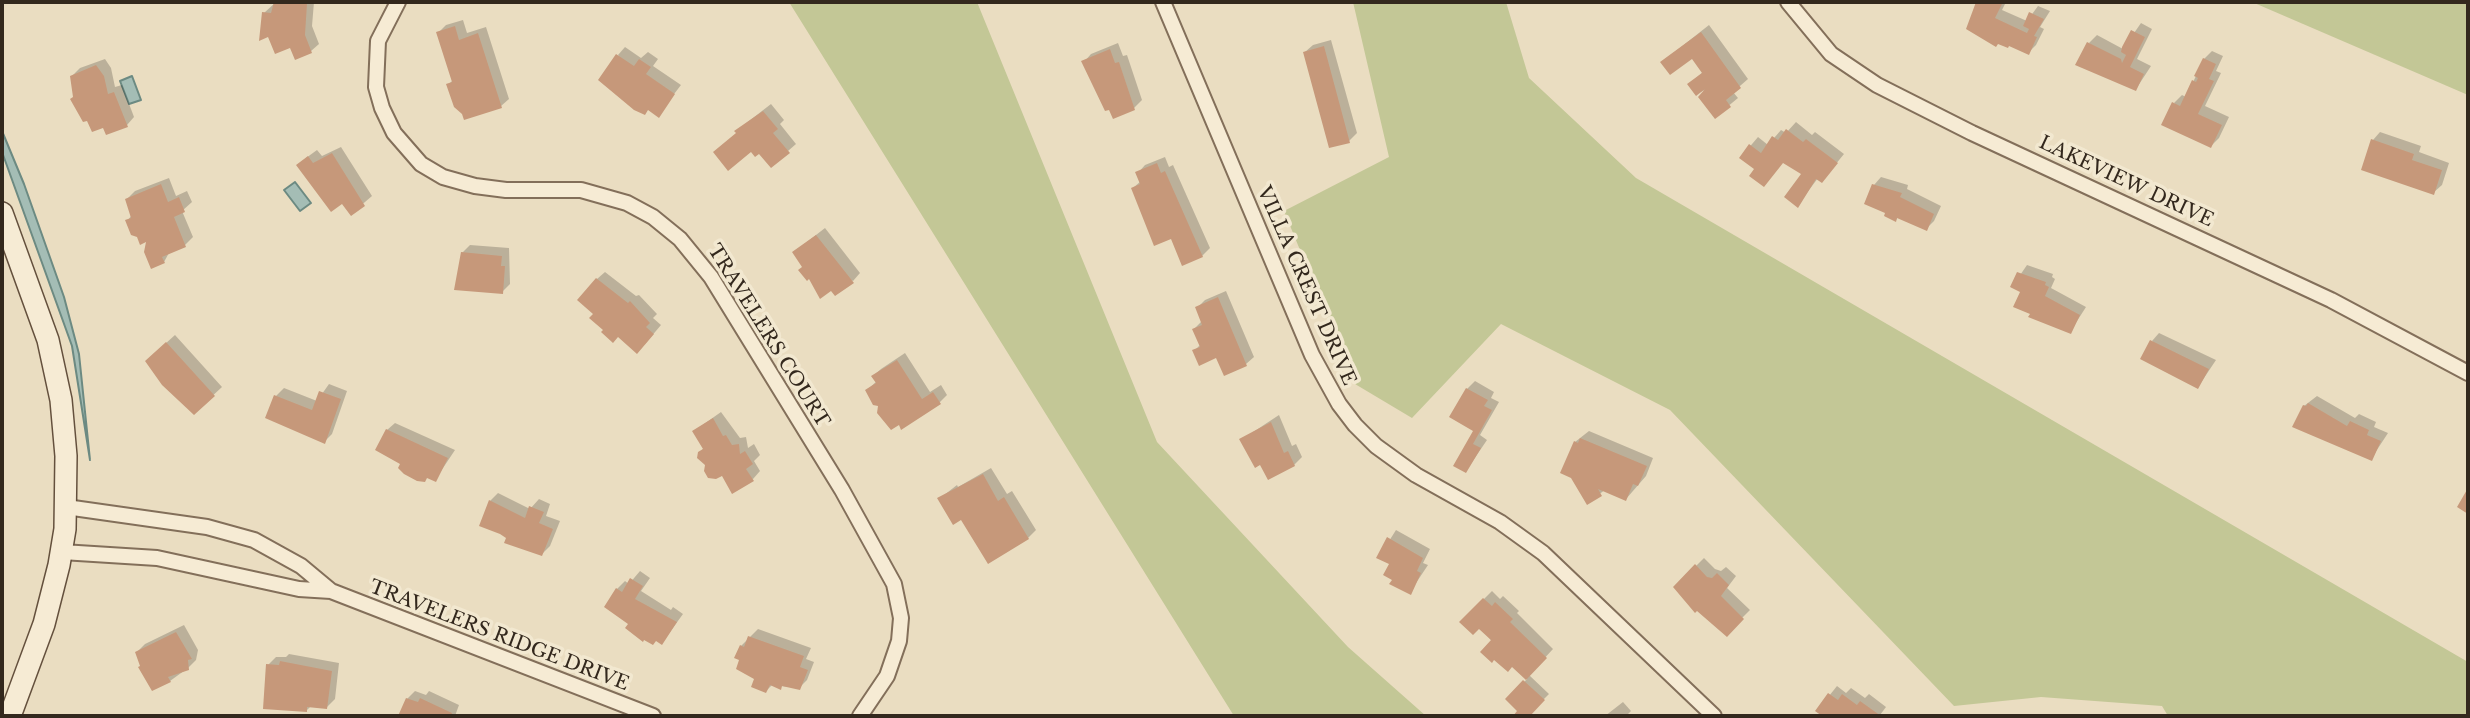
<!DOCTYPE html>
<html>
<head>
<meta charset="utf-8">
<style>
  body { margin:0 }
  #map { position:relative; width:2470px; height:718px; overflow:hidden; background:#eaddc1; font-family:"Libre Baskerville",serif }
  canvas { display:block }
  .frame { position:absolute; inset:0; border:4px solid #33281d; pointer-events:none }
</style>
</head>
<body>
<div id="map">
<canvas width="2470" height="718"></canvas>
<div class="frame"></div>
</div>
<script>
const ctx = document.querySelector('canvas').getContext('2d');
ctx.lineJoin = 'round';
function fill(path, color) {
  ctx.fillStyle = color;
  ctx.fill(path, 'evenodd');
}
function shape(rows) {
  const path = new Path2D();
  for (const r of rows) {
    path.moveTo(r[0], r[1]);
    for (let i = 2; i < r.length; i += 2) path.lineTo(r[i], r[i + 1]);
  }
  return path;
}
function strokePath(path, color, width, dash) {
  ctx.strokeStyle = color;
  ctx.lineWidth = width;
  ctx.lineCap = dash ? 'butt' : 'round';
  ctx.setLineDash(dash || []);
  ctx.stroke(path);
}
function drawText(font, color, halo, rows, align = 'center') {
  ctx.font = font + ' "Libre Baskerville",serif';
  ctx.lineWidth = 7;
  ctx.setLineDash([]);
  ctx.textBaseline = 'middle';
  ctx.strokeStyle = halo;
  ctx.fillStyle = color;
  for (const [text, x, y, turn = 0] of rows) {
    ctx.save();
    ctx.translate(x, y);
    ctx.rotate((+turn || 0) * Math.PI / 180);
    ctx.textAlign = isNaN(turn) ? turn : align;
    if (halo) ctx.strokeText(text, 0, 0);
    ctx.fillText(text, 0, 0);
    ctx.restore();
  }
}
fill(shape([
  [789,2,977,2,1157,442,1348,647,1426,716,1234,716],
  [1353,2,1506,2,1529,78,1636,178,2468,662,2468,716,2168,716,2162,706,2041,697,1954,706,1670,410,1501,324,1412,418,1355,384,1284,211,1389,157],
  [2252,2,2468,2,2468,95]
]), '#c3c796');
const water = shape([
  [132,76,141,100,129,104,120,81,132,76],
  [2,131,24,184,64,297,79,354,90,460,72,346,2,152,2,131],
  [295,182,311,203,300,211,284,190,295,182]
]);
fill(water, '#a4bdb5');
strokePath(water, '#6c8a82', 2);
fill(shape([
  [276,2,314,2,312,26,319,44,311,51,291,46,264,13],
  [1980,2,2006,2,2002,10,2027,21,2038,6,2050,11,2040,27,2044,29,2036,45,2028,53,1968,28],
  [463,20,467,33,486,27,509,99,501,106,448,85,453,80,438,33,446,25],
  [2141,23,2152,29,2137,59,2151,66,2136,89,2089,43,2097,35,2123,49],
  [1709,25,1748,79,1733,92,1738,98,1715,117,1709,88,1696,94,1689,84,1703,72,1692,57,1662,62],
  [1331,40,1357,133,1349,141,1305,52,1313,45],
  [1118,43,1123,56,1127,55,1142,100,1134,108,1084,62,1091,54],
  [625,47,641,58,648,52,658,59,653,66,681,85,658,115,618,55],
  [2212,51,2223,56,2216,71,2221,73,2205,106,2229,117,2219,138,2211,146,2174,103,2182,95,2186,97,2204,59],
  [105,59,111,68,115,87,122,85,134,117,127,125,104,126,75,96,72,76,80,68],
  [771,104,784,120,780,124,796,144,788,151,736,131],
  [1796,122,1812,135,1815,132,1844,154,1822,181,1818,178,1797,206,1804,174,1783,161,1757,169,1741,157,1758,137,1768,145,1781,130,1786,133],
  [2380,132,2421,146,2419,152,2449,163,2442,185,2434,192,2373,140],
  [341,147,372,196,351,214,306,158,317,150,322,156],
  [1165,157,1169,167,1173,165,1210,248,1202,256,1183,264,1172,237,1133,188,1141,181,1138,173,1145,165],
  [1881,177,1908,185,1907,189,1941,206,1934,221,1926,229,1898,217,1896,220,1888,212,1874,185],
  [169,178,176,196,187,191,192,202,182,211,193,237,185,245,170,251,164,262,127,221,132,215,127,199,135,191],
  [825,228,860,273,853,281,794,252],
  [470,245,509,248,510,284,502,292,462,253],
  [2027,265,2053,274,2052,277,2055,279,2051,288,2086,307,2070,332,2032,314,2022,291,2012,287],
  [605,272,636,296,639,295,657,314,653,318,661,325,645,344,605,330,596,314,597,279],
  [1226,291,1254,357,1246,364,1194,351,1201,344,1194,329,1202,321,1197,308,1205,300],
  [2159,333,2216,360,2198,387,2152,341],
  [175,335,222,387,194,413,155,353],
  [905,353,930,392,941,385,947,395,939,403,891,428,879,413,882,407,867,390,877,381,873,376,881,369],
  [1475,381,1494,392,1491,398,1499,402,1480,435,1487,440,1466,471,1476,430,1467,389],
  [329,384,347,391,332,434,324,442,276,396,284,388,317,401],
  [2317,396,2355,418,2359,414,2376,422,2374,427,2388,433,2371,459,2304,406],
  [721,412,740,438,746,437,748,448,754,444,760,455,754,461,760,471,753,479,722,474,707,464,700,452,704,448,694,431],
  [1279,415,1292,446,1296,444,1302,457,1294,465,1261,463,1241,440],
  [395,423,455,450,435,480,402,463,387,430],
  [1589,431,1653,458,1646,476,1626,499,1605,490,1588,502,1575,442],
  [991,468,1007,494,1012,491,1036,530,1028,538,939,499,957,485,958,487],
  [498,493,530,509,539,499,550,504,546,516,560,521,550,546,542,554,508,537,490,501],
  [1396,530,1430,549,1423,563,1428,565,1410,592,1394,579,1391,563,1379,557],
  [1704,558,1715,569,1721,571,1726,567,1736,576,1727,588,1750,610,1726,634,1675,587],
  [640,571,650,578,641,591,671,610,673,607,683,614,662,643,630,623,617,589,625,581,629,584],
  [1492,591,1500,599,1503,596,1519,611,1517,613,1553,649,1529,675,1549,694,1527,716,1515,716,1520,711,1508,699,1527,679,1479,627,1461,622],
  [184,625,198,650,196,660,188,668,170,681,142,665,137,652,145,644],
  [758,629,811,648,806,659,814,662,807,680,799,688,772,685,766,691,756,679,741,646],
  [289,654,339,663,335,699,327,707,311,706,306,711,268,665,276,657,286,657],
  [1837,686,1846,693,1851,688,1865,698,1869,694,1886,707,1880,715,1883,716,1824,716,1817,711],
  [415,691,426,695,429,691,459,705,455,716,400,716,407,699],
  [1623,702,1631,711,1626,716,1605,716]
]), '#0003');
fill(shape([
  [274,2,307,4,305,35,312,53,295,60,290,48,275,54,268,37,259,41,262,12,271,13],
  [1976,2,2003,2,1995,18,2027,33,2029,29,2023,26,2029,12,2044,19,2034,36,2037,37,2029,55,2009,46,2008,48,1998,44,1996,47,1966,29],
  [455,26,459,40,478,33,502,108,464,120,462,114,454,107,446,84,452,82,436,32],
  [2131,30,2145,37,2130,67,2144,74,2136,91,2075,65,2087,42,2121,59,2122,63,2126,55,2121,52,2122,47],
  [1701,32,1741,88,1726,100,1731,107,1715,119,1698,97,1705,89,1696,96,1687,84,1702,73,1692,59,1670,75,1660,62],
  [1324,46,1350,143,1329,148,1303,52],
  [1110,49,1115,63,1119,62,1135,110,1113,119,1109,110,1105,111,1081,61],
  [616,54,634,66,639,59,651,67,646,74,675,94,659,118,648,110,645,115,634,110,598,80],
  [2203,58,2216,64,2209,79,2214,81,2198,114,2222,125,2211,148,2161,125,2172,102,2180,106,2192,80,2196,82,2198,78,2194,76],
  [96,65,104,76,108,94,114,92,128,127,106,135,103,128,92,132,87,121,83,122,70,99,73,97,70,76],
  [763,111,778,129,773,133,790,153,771,168,759,154,755,157,751,152,728,171,713,152,736,133,734,131],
  [1786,129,1803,142,1806,139,1838,163,1822,183,1816,179,1798,208,1784,197,1801,174,1783,163,1764,187,1749,176,1754,169,1739,158,1749,144,1761,153,1772,136,1778,140],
  [2371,139,2414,154,2412,160,2442,170,2434,195,2361,170],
  [332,153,365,206,351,216,342,204,331,212,296,165,308,156,313,163],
  [1157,163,1161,173,1165,171,1203,257,1182,266,1171,239,1154,246,1131,188,1140,184,1135,172],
  [161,184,168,202,179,197,185,212,174,217,186,247,162,257,165,263,151,269,144,252,146,242,140,245,137,237,131,235,125,220,131,218,125,199],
  [1872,184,1902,193,1900,197,1934,214,1927,231,1897,218,1896,222,1884,216,1885,213,1864,204],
  [816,235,854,283,835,296,831,291,820,299,809,279,807,281,798,270,802,267,792,252],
  [461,252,502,256,501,266,505,266,503,294,454,290],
  [2017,272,2046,282,2045,285,2049,287,2045,296,2080,315,2071,334,2028,317,2030,314,2013,307,2020,292,2010,287],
  [596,278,628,303,630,301,650,323,646,327,654,334,637,354,618,337,613,343,601,332,603,330,589,318,593,314,577,300],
  [1218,297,1247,366,1224,376,1216,358,1199,366,1192,350,1200,347,1192,329,1202,325,1195,307],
  [2150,340,2209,369,2198,389,2140,359],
  [166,342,215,396,194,415,162,385,145,361],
  [897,360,922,399,933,392,941,404,901,430,899,425,891,430,877,413,878,406,873,405,865,390,876,383,871,376],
  [1466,388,1488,400,1484,406,1492,410,1473,444,1481,448,1466,473,1453,466,1473,431,1449,417],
  [319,391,341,399,325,444,265,418,274,395,312,410],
  [2308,403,2347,426,2350,421,2369,430,2367,435,2381,441,2372,461,2292,427,2303,405,2306,406],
  [713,418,723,436,726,435,732,445,739,444,740,454,745,451,753,464,746,469,754,481,732,494,722,476,716,479,708,478,704,471,705,465,697,458,698,452,703,449,692,431],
  [1271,422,1284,453,1288,451,1295,466,1268,480,1260,465,1255,468,1239,439],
  [386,429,448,458,436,482,427,478,425,482,417,481,404,474,398,468,400,464,375,450],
  [1580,438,1647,466,1638,486,1633,484,1626,501,1598,489,1602,496,1587,505,1571,478,1560,473,1574,441,1578,443],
  [983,474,998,501,1004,497,1029,539,988,564,961,520,953,525,937,498],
  [2468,488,2468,514,2457,507],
  [489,500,525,518,529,506,544,512,539,523,553,529,542,556,504,543,506,538,500,534,479,526],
  [1387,537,1423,558,1417,571,1421,573,1411,595,1389,584,1392,580,1383,575,1389,564,1376,558],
  [1695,564,1707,577,1712,578,1717,573,1729,585,1721,596,1744,619,1727,637,1697,611,1695,613,1673,587],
  [630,578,643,586,635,599,677,622,662,645,656,641,653,645,644,640,643,642,625,628,628,624,604,607,616,588,622,592],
  [1483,598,1492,606,1495,602,1513,619,1510,622,1547,658,1526,680,1512,667,1508,672,1494,660,1492,663,1480,652,1491,640,1479,629,1473,635,1459,622],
  [176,632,192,659,188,660,189,670,168,677,171,682,152,691,138,667,140,666,135,652],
  [748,636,804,656,800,667,808,670,800,690,782,686,781,690,770,685,766,693,751,687,754,679,736,669,739,660,734,658,740,645,744,647],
  [280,661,332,671,327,709,307,707,307,712,263,709,266,664,279,665],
  [1523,680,1545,700,1530,716,1513,716,1517,711,1505,699],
  [1828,693,1838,700,1842,694,1857,705,1860,701,1881,716,1822,716,1815,711],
  [406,698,418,702,420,698,452,713,451,716,398,716]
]), '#c6987a');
const minor = shape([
  [398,2,378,41,376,87,382,108,394,133,421,164,443,177,475,186,506,190,581,190,627,203,653,217,680,239,711,277,842,490,894,584,901,618,899,641,887,676,860,716],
  [1163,2,1312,355,1339,404,1355,425,1376,446,1416,475,1500,522,1543,553,1714,716],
  [1788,2,1831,54,1877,85,1972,133,2331,300,2468,373],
  [66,507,207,527,254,540,301,566,331,591,653,716],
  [62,552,157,558,299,589,331,591]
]);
const secondary = shape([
  [2,213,48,340,61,400,66,456,65,529,59,565,44,624,10,716]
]);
strokePath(minor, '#836f5a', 18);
strokePath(secondary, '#64503d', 24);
strokePath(minor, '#f6ebd4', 14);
strokePath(secondary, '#f6ebd4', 21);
drawText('19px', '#33281d', '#f2e8d0', [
  ["LAKEVIEW DRIVE",2126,182,25],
  ["VILLA CREST DRIVE",1306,286,66],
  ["TRAVELERS COURT",768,336,58],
  ["TRAVELERS RIDGE DRIVE",499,636,21]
]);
</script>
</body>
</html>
